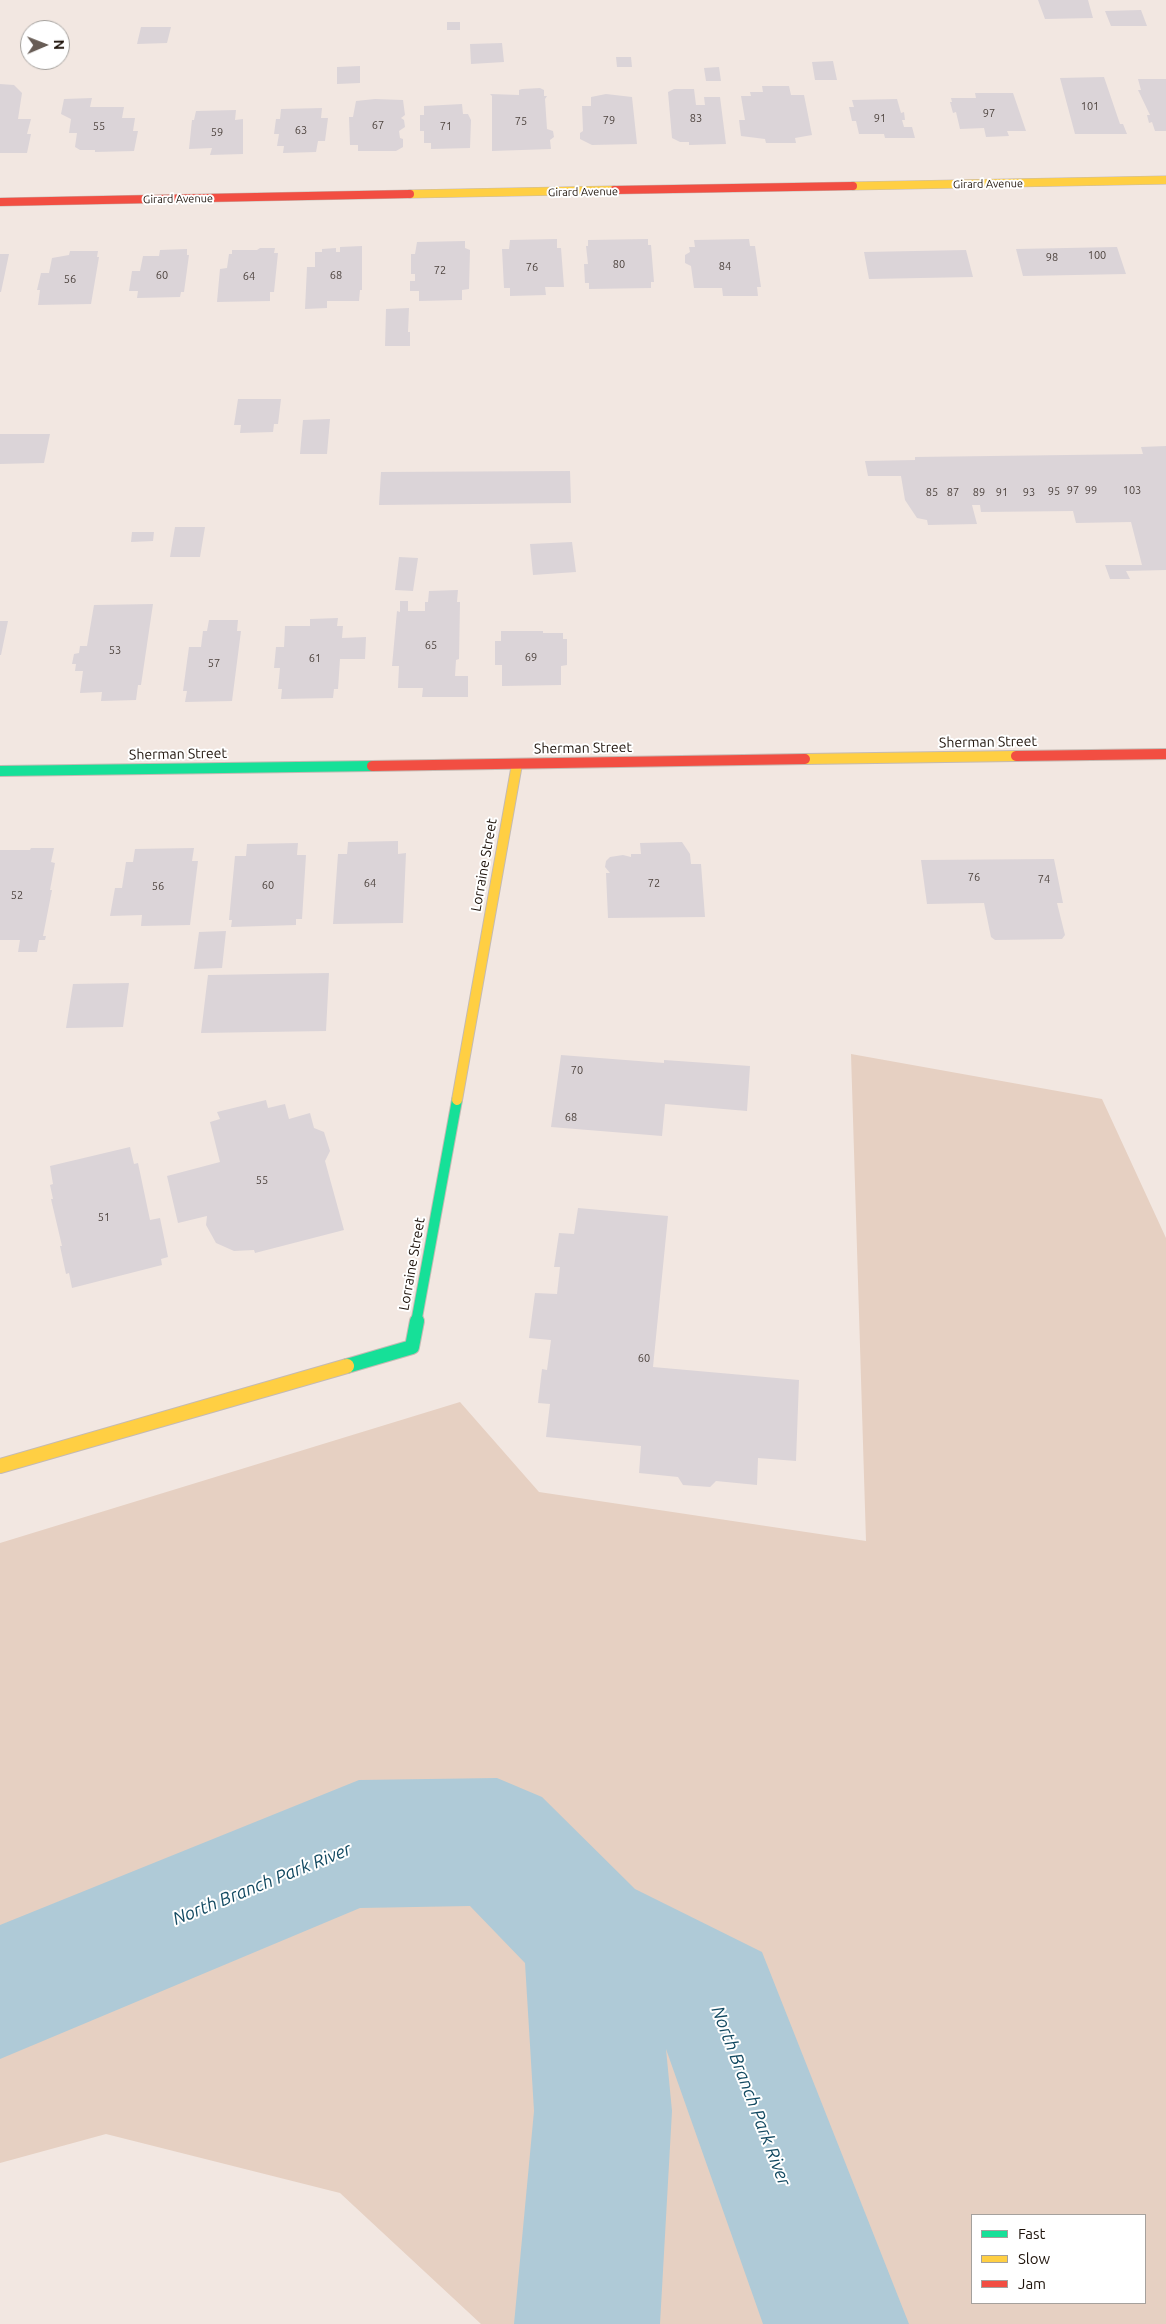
<!DOCTYPE html>
<html>
<head>
<meta charset="utf-8">
<style>
  body { margin:0 }
  #map { position:relative; width:1166px; height:2324px; overflow:hidden; background:#f2e7e1; font-family:Ubuntu,sans-serif }
  canvas { display:block }
  .legend { position:absolute; left:971px; top:2214px; width:175px; height:90px; box-sizing:border-box; background:#fff; border:1px solid #a5a19d; margin:0; padding:6px 9px; list-style:none; font-size:15px; color:#1e130b }
  .legend li { display:flex; align-items:center; gap:10px; height:25px }
  .legend b { width:25px; border:1px solid #a5a19d }
  .north { position:absolute; left:20px; top:20px; width:50px; height:50px; box-sizing:border-box; background:#fff; border:1px solid #a5a19d; border-radius:50%; rotate:89deg; font-size:14px; font-weight:700; line-height:20px; text-align:center; color:#1e130b }
  .north::after { content:''; display:block; margin:auto; width:18px; height:22px; background:#685d56; clip-path:polygon(50% 0,100% 100%,50% 72%,0 100%) }
</style>
</head>
<body>
<div id="map">
<canvas width="1166" height="2324"></canvas>
<ul class="legend">
<li><b style="height:6px;background:#16e098"></b>Fast</li>
<li><b style="height:6px;background:#ffcf43"></b>Slow</li>
<li><b style="height:6px;background:#f24e42"></b>Jam</li>
</ul>
<div class="north">N</div>
</div>
<script>
const ctx = document.querySelector('canvas').getContext('2d');
ctx.lineJoin = 'round';
function fill(path, color) {
  ctx.fillStyle = color;
  ctx.fill(path, 'evenodd');
}
function shape(rows) {
  const path = new Path2D();
  for (const r of rows) {
    path.moveTo(r[0], r[1]);
    for (let i = 2; i < r.length; i += 2) path.lineTo(r[i], r[i + 1]);
  }
  return path;
}
function strokePath(path, color, width, dash) {
  ctx.strokeStyle = color;
  ctx.lineWidth = width;
  ctx.lineCap = dash ? 'butt' : 'round';
  ctx.setLineDash(dash || []);
  ctx.stroke(path);
}
function drawText(font, color, halo, rows, align = 'center') {
  ctx.font = font + ' Ubuntu,sans-serif';
  ctx.lineWidth = 4;
  ctx.setLineDash([]);
  ctx.textBaseline = 'middle';
  ctx.strokeStyle = halo;
  ctx.fillStyle = color;
  for (const [text, x, y, turn = 0] of rows) {
    ctx.save();
    ctx.translate(x, y);
    ctx.rotate((+turn || 0) * Math.PI / 180);
    ctx.textAlign = isNaN(turn) ? turn : align;
    if (halo) ctx.strokeText(text, 0, 0);
    ctx.fillText(text, 0, 0);
    ctx.restore();
  }
}
fill(shape([
  [851,1054,1102,1099,1166,1238,1166,2324,481,2324,340,2193,106,2134,0,2163,0,1543,460,1402,539,1492,866,1541],
  [972,2215,1145,2215,1145,2303,972,2303]
]), '#e6d0c2');
fill(shape([
  [497,1778,542,1797,635,1889,762,1952,909,2324,763,2324,666,2049,672,2111,660,2324,514,2324,534,2111,525,1963,470,1906,360,1908,0,2059,0,1925,359,1780,497,1778]
]), '#afcad7');
fill(shape([
  [1038,0,1088,0,1093,18,1045,19],
  [1141,10,1147,26,1111,26,1105,11],
  [447,22,460,22,460,30,447,30],
  [141,27,171,27,167,43,137,44],
  [502,43,504,62,471,64,470,44],
  [616,57,631,57,632,67,617,67],
  [833,61,837,80,815,80,812,62],
  [360,66,360,83,337,84,337,67],
  [719,67,721,81,706,81,704,68],
  [1104,77,1120,124,1123,124,1127,134,1075,134,1060,78],
  [1138,79,1166,79,1166,131,1155,131,1152,122,1149,123,1147,115,1150,115,1138,90,1141,90],
  [0,84,14,85,22,93,18,119,31,119,27,134,31,134,27,153,0,153],
  [762,86,789,86,791,95,804,95,812,135,795,138,796,143,766,143,765,139,741,136,739,120,745,120,741,96,751,96,750,92,763,92],
  [540,88,544,90,544,96,547,96,545,99,547,129,553,131,554,137,550,140,551,149,492,151,492,96,490,94,519,95,519,90,522,89],
  [674,89,694,89,696,105,705,105,704,97,720,97,726,144,689,145,689,142,680,142,672,138,668,92],
  [975,93,1013,93,1026,131,1007,131,1009,136,986,137,984,128,960,129,956,112,953,113,950,102,952,102,951,98,976,98],
  [606,94,632,97,637,144,592,145,580,139,580,133,583,131,582,106,591,106,591,97],
  [92,98,90,107,124,107,122,118,135,118,133,131,138,131,134,151,95,152,95,150,80,150,75,147,77,133,69,133,71,119,61,114,64,99],
  [375,99,403,100,405,115,401,118,404,120,405,127,399,131,400,138,403,139,403,147,396,151,358,151,358,145,350,145,349,117,353,117,356,101],
  [897,99,901,113,904,112,905,120,902,120,904,127,912,127,915,138,885,138,884,134,859,134,856,121,852,121,849,107,854,107,852,100],
  [462,104,463,114,468,114,471,120,470,148,431,149,431,143,424,143,424,131,420,131,420,115,424,115,424,106],
  [322,108,321,118,328,118,325,141,318,141,316,152,283,153,284,146,277,146,279,134,274,134,276,119,280,119,281,109],
  [236,110,235,120,243,119,243,154,210,155,212,148,189,149,192,120,194,120,196,111],
  [557,239,557,248,561,248,564,287,545,287,546,295,510,296,510,288,504,288,502,249,509,249,510,240],
  [648,239,648,245,651,245,654,282,651,282,651,288,589,289,589,283,585,283,584,264,588,264,586,246,588,246,588,240],
  [749,239,750,246,755,246,761,287,757,287,758,296,723,296,722,288,694,288,691,266,685,263,685,255,690,252,689,247,695,247,694,240],
  [465,241,465,248,470,250,469,289,462,290,462,300,419,301,419,291,410,291,410,281,415,281,415,274,411,274,411,254,415,254,417,242],
  [362,246,362,290,360,290,359,301,327,301,327,308,305,309,307,267,315,267,315,252,322,252,322,249,336,248,336,252,340,252,340,247],
  [1117,247,1126,274,1023,276,1016,249],
  [260,248,275,248,274,253,278,253,274,292,270,292,270,301,217,302,220,269,227,268,229,254,232,254,232,250,257,250],
  [187,249,187,255,189,255,184,292,181,292,180,297,137,298,138,291,129,291,132,271,140,271,143,256,159,256,160,250],
  [966,250,973,277,869,279,864,252],
  [70,251,98,251,97,257,99,257,91,304,38,305,40,290,37,290,41,273,49,273,52,258,69,255],
  [0,254,9,254,1,292,0,292],
  [409,308,408,332,410,332,410,346,385,346,386,309],
  [238,399,281,399,278,424,274,424,273,432,240,433,241,425,234,425],
  [330,419,327,454,300,454,303,420],
  [0,434,50,434,44,463,0,464],
  [1166,446,1166,570,1126,571,1130,579,1110,579,1105,565,1142,565,1131,522,1076,523,1073,511,981,512,980,505,972,505,977,524,928,525,927,520,917,518,905,500,901,476,868,476,865,461,915,460,915,457,1143,454,1141,447],
  [570,471,571,503,379,505,381,472],
  [175,527,205,527,200,557,170,557],
  [132,532,154,532,153,541,131,542],
  [572,542,576,572,533,575,530,544],
  [399,557,418,558,413,591,395,590],
  [458,590,457,602,460,602,459,659,456,660,455,676,468,676,468,697,422,697,423,688,398,688,399,666,392,666,397,611,400,612,400,601,408,601,408,611,425,611,425,602,428,602,429,591],
  [153,604,141,685,138,685,136,700,101,701,102,692,80,693,83,671,75,671,76,664,72,664,74,654,79,653,80,646,87,646,94,605],
  [338,618,337,626,343,626,342,638,366,637,365,659,340,659,338,689,334,689,333,698,281,699,282,689,278,689,280,668,274,668,276,647,284,647,285,626,310,626,310,619],
  [209,620,238,620,237,631,241,631,232,701,185,702,187,691,183,691,189,647,201,647,203,631,207,631],
  [0,621,8,621,1,655,0,655],
  [501,631,543,631,543,633,563,633,563,639,567,639,567,665,561,666,561,685,502,686,502,665,495,665,495,641,501,641],
  [398,841,398,854,406,853,403,923,333,924,338,854,347,854,348,842],
  [682,842,690,854,691,864,701,864,705,917,608,918,606,873,610,873,605,867,606,861,610,857,623,855,631,857,631,854,641,854,640,843],
  [298,843,297,855,306,855,302,919,296,919,296,925,231,927,232,920,229,920,235,856,246,856,247,844],
  [31,848,54,848,51,862,55,863,50,890,52,890,43,936,46,936,45,940,39,940,37,952,18,952,20,940,0,940,0,850,30,850],
  [194,848,192,861,198,861,190,925,141,926,142,915,110,916,115,888,122,888,126,862,133,862,135,849],
  [1054,859,1063,903,1057,903,1065,935,1062,939,995,940,991,937,984,903,927,904,921,860],
  [226,931,222,968,194,969,199,932],
  [329,973,326,1031,201,1033,208,975],
  [129,983,123,1027,66,1028,73,984],
  [561,1055,664,1063,664,1060,750,1066,747,1111,665,1104,662,1136,551,1127],
  [266,1100,268,1108,285,1104,289,1119,310,1113,314,1128,324,1132,330,1151,325,1161,344,1230,255,1253,254,1250,234,1251,216,1243,206,1225,207,1216,178,1223,167,1176,220,1162,210,1122,220,1119,217,1112],
  [130,1147,134,1164,138,1163,150,1220,160,1218,168,1257,161,1259,162,1265,72,1288,69,1273,66,1274,60,1246,62,1246,51,1199,53,1199,50,1185,53,1184,50,1166],
  [578,1208,668,1216,653,1367,799,1380,796,1461,758,1458,757,1485,716,1481,710,1487,683,1485,678,1477,639,1473,641,1446,546,1437,550,1404,538,1403,542,1369,547,1370,551,1340,529,1338,535,1293,557,1294,560,1267,554,1267,559,1233,574,1234]
]), '#dbd4d8');
const fastFar1 = shape([
  [0,771,372,766],
  [416,1323,457,1100]
]);
const fast = shape([
  [347,1366,412,1347,417,1321]
]);
const slowFar2 = shape([
  [853,186,1166,180],
  [410,194,614,190]
]);
const slowFar1 = shape([
  [805,759,1016,756],
  [457,1100,517,764]
]);
const slow = shape([
  [0,1466,347,1366]
]);
const jamFar1 = shape([
  [614,190,853,186],
  [0,202,410,194]
]);
const jam = shape([
  [1016,756,1166,754],
  [372,766,805,759]
]);
strokePath(fastFar1, '#c4bab3', 12);
strokePath(fast, '#c4bab3', 16);
strokePath(slowFar2, '#c4bab3', 9);
strokePath(slowFar1, '#c4bab3', 12);
strokePath(slow, '#c4bab3', 16);
strokePath(jamFar1, '#c4bab3', 9);
strokePath(jam, '#c4bab3', 12);
strokePath(fastFar1, '#16e098', 10);
strokePath(fast, '#16e098', 14);
strokePath(slowFar2, '#ffcf43', 8);
strokePath(slowFar1, '#ffcf43', 10);
strokePath(slow, '#ffcf43', 14);
strokePath(jamFar1, '#f24e42', 8);
strokePath(jam, '#f24e42', 10);
drawText('11px', '#4e443f', null, [
  ["101",1090,106],
  ["97",989,113],
  ["83",696,118],
  ["91",880,118],
  ["79",609,120],
  ["75",521,121],
  ["67",378,125],
  ["55",99,126],
  ["71",446,126],
  ["63",301,130],
  ["59",217,132],
  ["100",1097,255],
  ["98",1052,257],
  ["80",619,264],
  ["84",725,266],
  ["76",532,267],
  ["72",440,270],
  ["60",162,275],
  ["68",336,275],
  ["64",249,276],
  ["56",70,279],
  ["97",1073,490],
  ["99",1091,490],
  ["103",1132,490],
  ["95",1054,491],
  ["85",932,492],
  ["87",953,492],
  ["89",979,492],
  ["91",1002,492],
  ["93",1029,492],
  ["65",431,645],
  ["53",115,650],
  ["69",531,657],
  ["61",315,658],
  ["57",214,663],
  ["76",974,877],
  ["74",1044,879],
  ["64",370,883],
  ["72",654,883],
  ["60",268,885],
  ["56",158,886],
  ["52",17,895],
  ["70",577,1070],
  ["68",571,1117],
  ["55",262,1180],
  ["51",104,1217],
  ["60",644,1358]
]);
drawText('11px', '#1e130b', '#fff', [
  ["Girard Avenue",988,184,-1],
  ["Girard Avenue",583,192,-1],
  ["Girard Avenue",178,199,-1]
]);
drawText('14px', '#1e130b', '#fff', [
  ["Sherman Street",988,742,-1],
  ["Sherman Street",583,748,-1],
  ["Sherman Street",178,754,-1],
  ["Lorraine Street",484,865,-80],
  ["Lorraine Street",412,1264,-80]
]);
drawText('italic 18px', '#124961', '#fff', [
  ["North Branch Park River",262,1884,-22],
  ["North Branch Park River",751,2096,69]
]);
</script>
</body>
</html>
